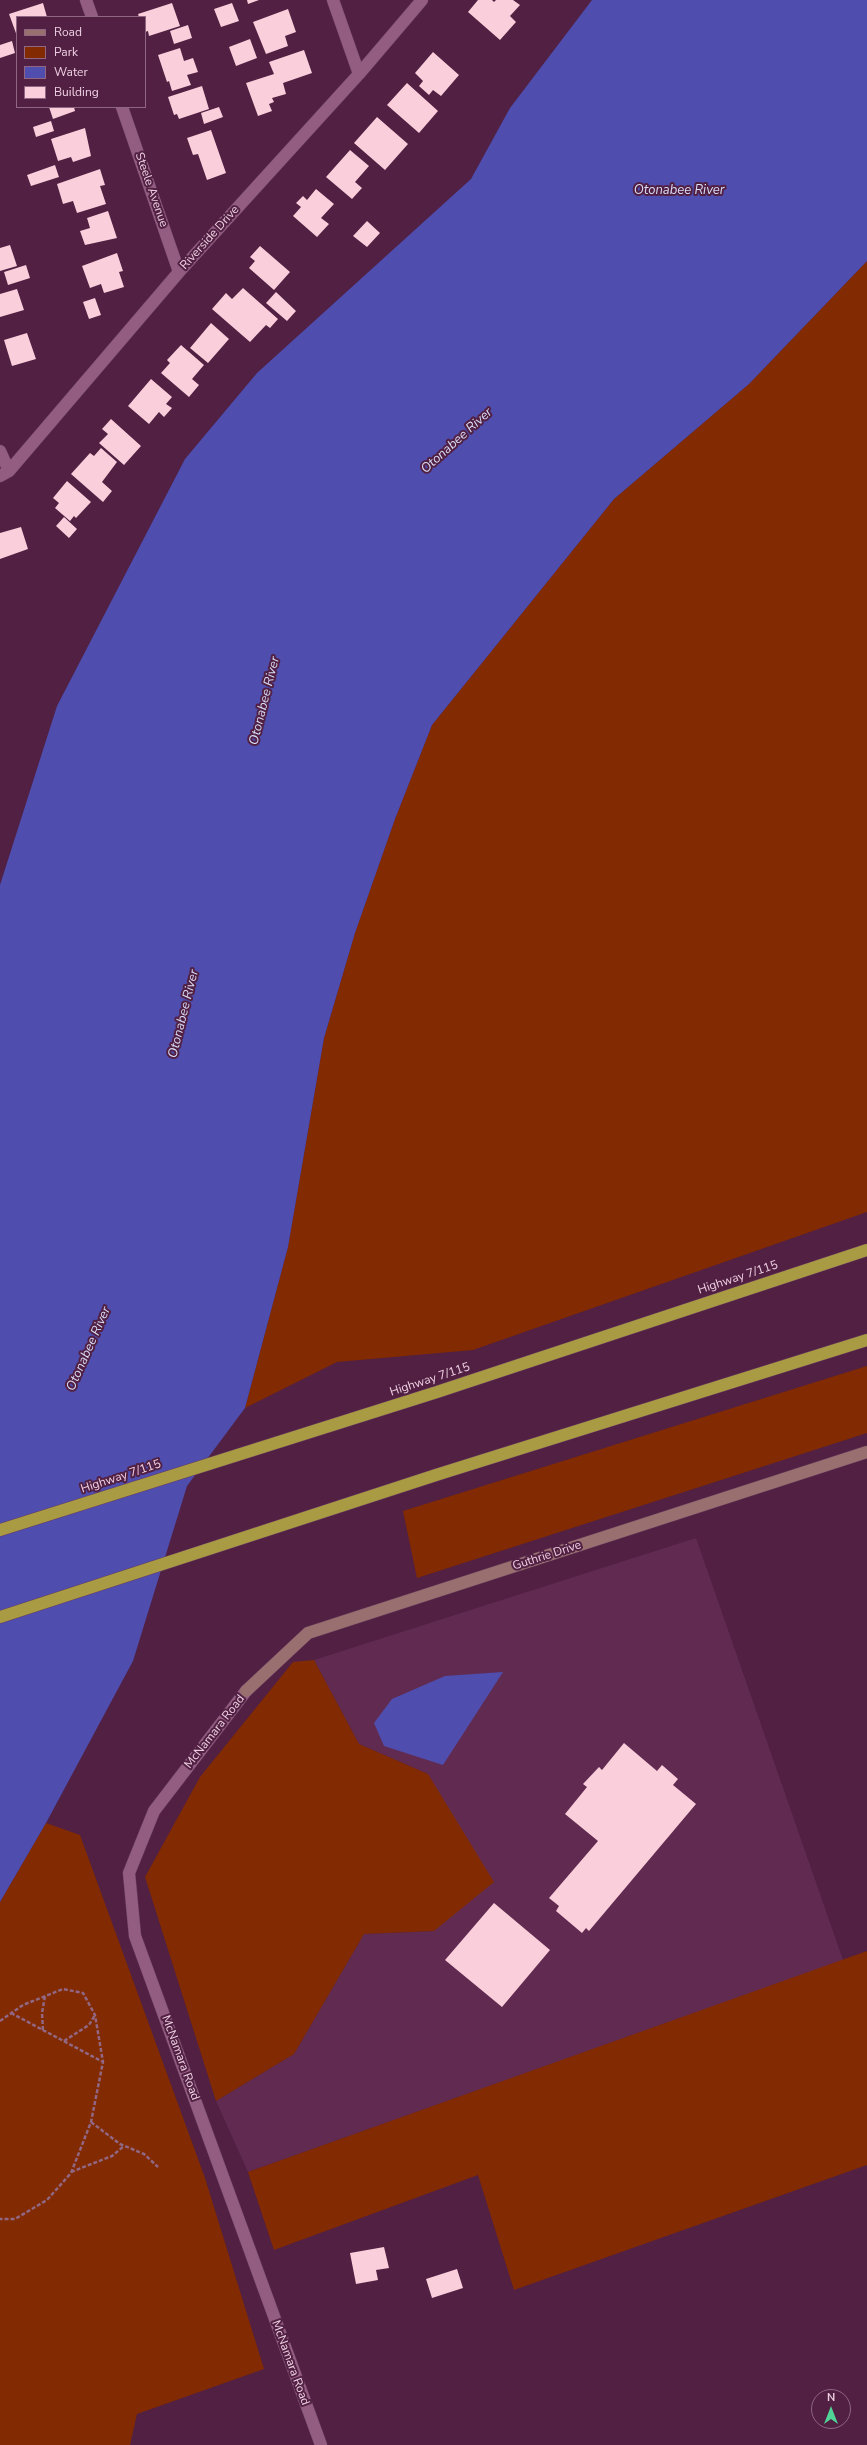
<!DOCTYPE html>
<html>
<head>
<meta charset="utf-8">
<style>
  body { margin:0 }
  #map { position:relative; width:867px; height:2445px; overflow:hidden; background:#512043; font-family:"Nunito Sans",sans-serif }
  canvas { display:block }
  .legend { position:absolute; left:16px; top:16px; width:130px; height:92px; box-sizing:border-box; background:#512043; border:1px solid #906683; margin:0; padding:5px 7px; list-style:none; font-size:12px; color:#efd0e3 }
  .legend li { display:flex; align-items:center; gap:8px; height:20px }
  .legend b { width:20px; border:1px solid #906683 }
  .north { position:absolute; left:811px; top:2389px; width:40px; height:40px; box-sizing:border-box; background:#512043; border:1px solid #906683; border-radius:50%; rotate:0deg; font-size:11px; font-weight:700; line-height:16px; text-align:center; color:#efd0e3 }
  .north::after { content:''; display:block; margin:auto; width:14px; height:18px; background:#51d397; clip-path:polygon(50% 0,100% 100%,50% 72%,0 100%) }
</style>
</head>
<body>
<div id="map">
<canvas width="867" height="2445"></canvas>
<ul class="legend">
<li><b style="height:5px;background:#9a6f6f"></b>Road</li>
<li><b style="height:11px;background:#822a01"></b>Park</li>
<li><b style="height:11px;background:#4f4dad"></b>Water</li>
<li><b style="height:11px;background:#faceda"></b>Building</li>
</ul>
<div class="north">N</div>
</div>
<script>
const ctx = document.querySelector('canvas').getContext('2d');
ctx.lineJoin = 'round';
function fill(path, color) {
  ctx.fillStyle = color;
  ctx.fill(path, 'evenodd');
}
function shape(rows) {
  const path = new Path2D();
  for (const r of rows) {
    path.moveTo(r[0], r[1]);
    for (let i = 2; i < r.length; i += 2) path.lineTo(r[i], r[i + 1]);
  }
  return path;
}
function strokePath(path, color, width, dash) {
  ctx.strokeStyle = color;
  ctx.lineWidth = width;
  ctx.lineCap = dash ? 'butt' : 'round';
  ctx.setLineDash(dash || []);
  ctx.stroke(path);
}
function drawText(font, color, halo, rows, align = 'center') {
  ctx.font = font + ' "Nunito Sans",sans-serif';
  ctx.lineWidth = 4;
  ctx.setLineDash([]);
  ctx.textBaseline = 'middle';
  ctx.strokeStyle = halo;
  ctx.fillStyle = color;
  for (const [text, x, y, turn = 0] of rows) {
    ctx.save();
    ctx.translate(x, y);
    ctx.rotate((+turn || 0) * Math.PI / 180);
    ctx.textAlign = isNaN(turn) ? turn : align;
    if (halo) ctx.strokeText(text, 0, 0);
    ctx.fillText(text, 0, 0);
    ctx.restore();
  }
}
fill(shape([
  [696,1538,843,1960,248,2172,216,2101,294,2054,364,1934,434,1931,428,1774,359,1744,314,1660]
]), '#612b51');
fill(shape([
  [867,261,867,1212,473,1350,337,1362,245,1408,288,1247,324,1038,355,933,395,819,432,725,614,499,749,384],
  [867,1366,867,1433,417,1578,403,1511],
  [314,1660,359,1744,428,1774,494,1882,434,1931,364,1934,294,2054,216,2101,145,1877,200,1777,293,1662],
  [46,1823,80,1835,205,2178,264,2369,137,2414,130,2445,0,2445,0,1902],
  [867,1951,867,2165,514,2290,478,2175,274,2250,248,2172]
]), '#822a01');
fill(shape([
  [592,0,867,0,867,261,749,384,614,499,432,725,395,819,355,933,324,1038,288,1247,245,1408,187,1486,133,1661,46,1823,0,1902,0,885,57,706,185,459,257,373,471,179,510,108],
  [503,1672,443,1765,384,1746,374,1723,392,1699,445,1676]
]), '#4f4dad');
fill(shape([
  [247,0,259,0,248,4],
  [478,0,492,0,494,2,496,0,513,0,520,5,510,16,516,22,500,40,468,12],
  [43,3,47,17,17,17,17,36,9,14],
  [172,3,180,26,149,36,148,31,145,32,145,17,139,17,138,14],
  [232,3,239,21,221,27,214,9],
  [288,9,296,32,285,36,288,46,266,54,253,22],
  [188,25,192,38,174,44,170,31],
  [250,39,257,58,236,66,229,47],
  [12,41,15,53,0,58,0,45],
  [180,48,184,61,193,58,198,72,187,75,191,85,172,91,169,81,167,82,158,55],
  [304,50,312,73,283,83,286,94,272,98,274,102,269,104,272,111,258,116,246,83,274,74,269,62],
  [433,52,459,75,441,96,433,90,429,95,419,86,423,81,415,73],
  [407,83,438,111,419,133,387,105],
  [202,86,209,109,179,119,177,114,174,115,168,97],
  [49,107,74,107,75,111,53,119],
  [219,107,223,117,204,124,201,113],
  [377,117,408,144,385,170,354,143],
  [51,121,54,131,36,137,33,127],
  [85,128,91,156,73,162,71,157,58,161,51,139],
  [211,130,226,173,207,180,198,154,193,155,187,138],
  [350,150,369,166,355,182,362,188,352,199,326,177],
  [55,165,59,177,31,186,27,175],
  [100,169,105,185,100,186,106,204,77,213,73,201,63,204,57,184],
  [316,189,334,204,321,218,329,224,317,237,293,216,301,207,296,203,303,196,307,200],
  [108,211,117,238,85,245,80,231,90,228,87,218],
  [367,221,380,233,367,247,353,236],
  [10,245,17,266,0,271,0,248],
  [260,246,290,272,274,290,249,268,255,261,250,257],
  [117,253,123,271,119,272,124,287,104,293,101,284,90,288,82,266],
  [26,265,30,278,8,285,4,272],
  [243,288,278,319,270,328,266,325,250,342,212,309,226,293,232,299],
  [17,289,24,310,0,317,0,294],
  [276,292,296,311,287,321,266,303],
  [95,298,101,315,89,319,83,302],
  [211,323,229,339,208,363,190,348],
  [27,333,36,359,12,366,4,340],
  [181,345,204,365,192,379,199,385,189,397,161,373,170,363,167,360],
  [151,379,172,397,166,404,172,408,164,417,159,412,149,424,128,406],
  [111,419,141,446,124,465,99,443,108,434,102,429],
  [101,448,117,462,102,482,112,491,103,502,71,474,90,453,94,456],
  [67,481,91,502,76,518,74,516,70,521,55,508,59,503,53,498],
  [64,517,77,529,69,538,56,526],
  [21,527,28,549,0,559,0,533],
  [624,1743,657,1771,662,1765,678,1779,673,1785,696,1804,589,1931,586,1928,582,1933,556,1911,559,1906,549,1898,598,1841,565,1814,587,1787,583,1784,599,1767,602,1770],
  [494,1903,550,1950,502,2007,445,1960],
  [384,2247,389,2268,376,2270,378,2280,356,2284,350,2253],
  [457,2269,463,2288,432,2298,426,2279]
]), '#faceda');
const street = shape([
  [86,0,92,17],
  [333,0,359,74],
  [122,107,179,272],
  [0,451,9,471],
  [0,476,9,471,179,272,359,74,422,0],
  [246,1691,154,1811,129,1873,135,1936,321,2445]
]);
const secondary = shape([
  [246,1691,308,1633,867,1452]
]);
const highway = shape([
  [0,1530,437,1392,867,1250],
  [0,1617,436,1475,867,1340]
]);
strokePath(street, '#683e5d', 13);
strokePath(secondary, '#683e5d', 13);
strokePath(highway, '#683e5d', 13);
strokePath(shape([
  [11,2013,103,2062],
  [0,2021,23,2005,63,1989,83,1993,95,2015,103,2062,91,2122,71,2173,47,2200,15,2219,0,2219],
  [43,2030,42,2013,45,1996],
  [64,2041,89,2025,95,2015],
  [91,2122,120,2144,144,2154,158,2167],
  [71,2172,112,2156,124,2146]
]), '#916783', 2.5, [4, 2]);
strokePath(street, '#935d81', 12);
strokePath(secondary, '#9a6f6f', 12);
strokePath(highway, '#a99a44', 12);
drawText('12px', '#efd0e3', '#512043', [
  ["Steele Avenue",151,190,71],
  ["Riverside Drive",210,238,-48],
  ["Highway 7/115",738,1278,-18],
  ["Highway 7/115",430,1380,-18],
  ["Highway 7/115",121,1477,-18],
  ["Guthrie Drive",547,1556,-18],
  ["McNamara Road",215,1732,-52],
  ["McNamara Road",180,2058,70],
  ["McNamara Road",290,2363,70]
]);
drawText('italic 13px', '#d8dbf5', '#512043', [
  ["Otonabee River",679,191],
  ["Otonabee River",457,441,-42],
  ["Otonabee River",265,701,-76],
  ["Otonabee River",184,1014,-76],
  ["Otonabee River",89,1349,-66]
]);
</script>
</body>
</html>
